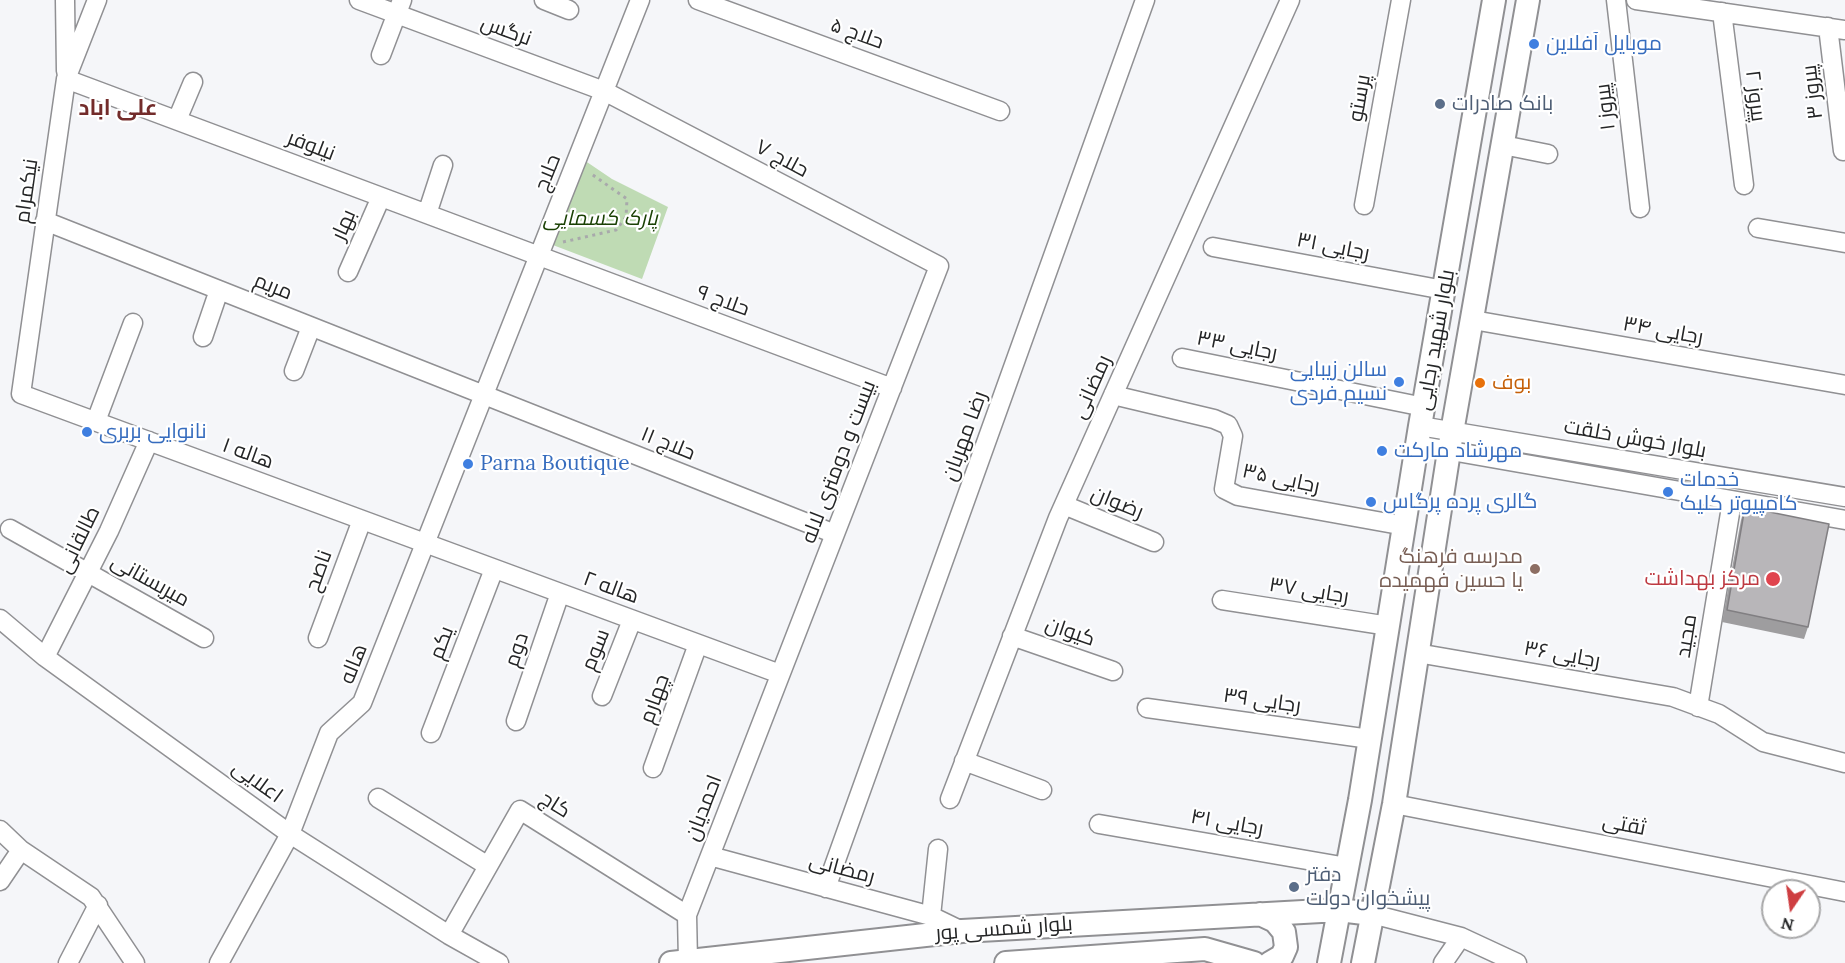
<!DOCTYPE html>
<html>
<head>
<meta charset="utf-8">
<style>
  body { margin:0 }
  #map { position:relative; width:1845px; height:963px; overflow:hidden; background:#f5f6f9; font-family:Lora,serif }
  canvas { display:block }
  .north { position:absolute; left:1761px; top:879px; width:60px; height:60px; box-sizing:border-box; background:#fff; border:2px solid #a8a8a9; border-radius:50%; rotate:193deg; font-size:16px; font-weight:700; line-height:24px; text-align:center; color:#252627 }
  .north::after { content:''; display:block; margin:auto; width:21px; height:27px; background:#ce3e41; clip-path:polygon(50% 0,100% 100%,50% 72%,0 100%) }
</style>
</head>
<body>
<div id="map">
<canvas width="1845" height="963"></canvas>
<div class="north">N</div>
</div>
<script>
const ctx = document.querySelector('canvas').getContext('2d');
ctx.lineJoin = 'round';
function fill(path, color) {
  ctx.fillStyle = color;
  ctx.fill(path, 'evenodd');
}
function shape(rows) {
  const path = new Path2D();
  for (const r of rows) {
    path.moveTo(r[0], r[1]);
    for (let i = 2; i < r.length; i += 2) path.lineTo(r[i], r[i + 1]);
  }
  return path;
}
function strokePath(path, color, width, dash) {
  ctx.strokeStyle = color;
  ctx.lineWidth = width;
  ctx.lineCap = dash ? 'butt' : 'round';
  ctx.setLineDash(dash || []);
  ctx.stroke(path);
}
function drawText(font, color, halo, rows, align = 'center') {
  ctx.font = font + ' Lora,Cairo,serif';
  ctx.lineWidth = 4.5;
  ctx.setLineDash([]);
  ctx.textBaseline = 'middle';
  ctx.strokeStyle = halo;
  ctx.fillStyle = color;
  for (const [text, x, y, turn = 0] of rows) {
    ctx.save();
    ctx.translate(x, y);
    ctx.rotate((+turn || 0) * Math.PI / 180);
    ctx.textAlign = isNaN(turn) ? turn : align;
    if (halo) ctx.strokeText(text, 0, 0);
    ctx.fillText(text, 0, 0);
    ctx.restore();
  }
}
fill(shape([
  [578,156,612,179,668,207,642,279,545,242]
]), '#bfdbb4');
const minor = shape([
  [65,0,66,71],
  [97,0,66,79,21,394,780,674],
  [359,0,604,91,939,266,687,915,688,961],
  [544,0,569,10],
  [698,0,1000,111],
  [1616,0,1640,208],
  [1636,0,1845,30],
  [1722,12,1744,185],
  [1828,27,1843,151],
  [381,55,402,0],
  [66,79,892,388],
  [177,120,193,82],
  [1503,145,1548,154],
  [1364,205,1401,0],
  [427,214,443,165],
  [45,221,835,534],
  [1758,228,1845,243],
  [1213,247,1444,290],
  [348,272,381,197],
  [1473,320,1845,385],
  [203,337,219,290],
  [1182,358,1424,407],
  [294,371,311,327],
  [1113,395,1214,419,1228,425,1233,436,1224,489,1238,496,1405,526],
  [96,421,133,323],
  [1420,426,1845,497],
  [1417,445,1845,520],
  [1064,505,1154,542],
  [10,529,204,638],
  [1222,600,1389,626],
  [0,619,45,657,290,834,449,935,499,963],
  [1012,636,1113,671],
  [318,638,362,520],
  [1417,653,1673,697,1719,714,1763,742,1845,763],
  [45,657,109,531,149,441],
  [602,696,632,620],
  [1698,707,1732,501],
  [1147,708,1370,739],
  [516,721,560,593],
  [431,733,494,569],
  [964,761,1042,790],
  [653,768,698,644],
  [378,798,488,866],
  [950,799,1058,518,1290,0],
  [1394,804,1845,892],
  [1099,824,1347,867],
  [0,830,21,850,91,897,135,963],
  [710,856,931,916,962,931],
  [0,881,21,850],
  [826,888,1145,0],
  [1372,914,1461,937,1517,963],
  [931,916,938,849],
  [449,935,520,810,687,915],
  [68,963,98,905],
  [219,963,290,834,329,733,362,703,640,0],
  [1443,963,1461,937]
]);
const major = shape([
  [1260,914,1275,921,1284,932,1286,947,1282,956,1270,963],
  [671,963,962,931,1339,910,1372,914],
  [1006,963,1205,949,1254,963],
  [1329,963,1360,800,1420,426,1494,0],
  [1363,963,1394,804,1452,432,1528,0]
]);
strokePath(minor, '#909093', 21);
strokePath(major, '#909093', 26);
strokePath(shape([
  [563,242,616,230,626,217,627,199,590,173]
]), '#a8a9ab', 3, [3, 4.5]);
strokePath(minor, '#fff', 18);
strokePath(major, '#fff', 22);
fill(shape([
  [1745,507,1808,627,1804,639,1722,622,1741,520]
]), '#9e9d9f');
const building = shape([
  [1745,507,1829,524,1808,627,1727,610,1745,507]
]);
fill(building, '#b8b6b9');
strokePath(building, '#817f82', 1.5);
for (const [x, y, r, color] of [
  [1534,44,6,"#3f7fe0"],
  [1440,104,6,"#5c6f8a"],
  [1399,382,6,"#3f7fe0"],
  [1480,383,6,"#e8710a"],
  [87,432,6,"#3f7fe0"],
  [1382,451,6,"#3f7fe0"],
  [468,464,6,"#3f7fe0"],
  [1668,492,6,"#3f7fe0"],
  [1371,502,6,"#3f7fe0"],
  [1535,569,6,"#8d6e63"],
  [1773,579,8,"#e0444e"],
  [1294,887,6,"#5c6f8a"]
]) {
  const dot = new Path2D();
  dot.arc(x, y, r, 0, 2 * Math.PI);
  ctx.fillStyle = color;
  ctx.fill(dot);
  strokePath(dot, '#fff', 2);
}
drawText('21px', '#252627', '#fff', [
  ["نرگس",506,31,20],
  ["حلاج ۵",857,34,20],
  ["پیروز ۳",1813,92,-97],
  ["پیروز ۲",1755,96,83],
  ["پرستو",1360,98,-80],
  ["پیروز ۱",1606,107,-97],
  ["نیلوفر",311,146,21],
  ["حلاج ۷",782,159,28],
  ["حلاج",548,173,-68],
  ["نیکمرام",27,191,-82],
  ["بهار",344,225,-66],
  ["رجایی ۳۱",1333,247,11],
  ["مریم",273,287,22],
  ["حلاج ۹",723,301,20],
  ["رجایی ۳۴",1663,331,10],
  ["بلوار شهید رجایی",1436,340,-80],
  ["رجایی ۳۳",1237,346,11],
  ["رمضانی",1092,387,-66],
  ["رضا مهربان",965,436,-70],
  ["بلوار خوش خلقت",1635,439,10],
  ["حلاج ۱۱",668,444,22],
  ["هاله ۱",248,454,20],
  ["بیست و دومتری لاله",839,462,-69],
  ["رجایی ۳۵",1281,479,12],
  ["رضوان",1117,503,22],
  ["طالقانی",79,540,-64],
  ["ناصح",319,571,-70],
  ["میربستانی",150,581,29],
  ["هاله ۲",611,588,20],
  ["رجایی ۳۷",1309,591,9],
  ["کیوان",1070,632,19],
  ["مجید",1687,636,-81],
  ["یکم",442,643,-69],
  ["دوم",517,650,-71],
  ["سوم",596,650,-68],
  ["رجایی ۳۶",1562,655,10],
  ["هاله",354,664,-68],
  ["چهارم",655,699,-70],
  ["رجایی ۳۹",1262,701,8],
  ["اعلایی",257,782,36],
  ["کاج",555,805,32],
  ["احمدیان",704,808,-69],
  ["رجایی ۴۱",1227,823,10],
  ["ثقتی",1624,825,11],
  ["رمضانی",842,869,15],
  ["بلوار شمسی پور",1004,929,-4]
]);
drawText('21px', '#366cbe', '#fff', [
  ["موبایل آفلاین",1546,44],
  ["سالن زیبایی",1387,370,"right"],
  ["نسیم فردی",1387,394,"right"],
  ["نانوایی بربری",99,432],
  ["مهرشاد مارکت",1394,451],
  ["Parna Boutique",480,464],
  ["خدمات",1680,480],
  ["کامپیوتر کلیک",1680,504],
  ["گالری پرده پرگاس",1383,502]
], 'left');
drawText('21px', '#4e5e75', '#fff', [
  ["بانک صادرات",1452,104],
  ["دفتر",1306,875],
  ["پیشخوان دولت",1306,899]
], 'left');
drawText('italic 21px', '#1a4104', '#fff', [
  ["پارک کسمایی",600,219]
]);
drawText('21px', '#c56008', '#fff', [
  ["بوف",1492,383]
], 'left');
drawText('21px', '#785e54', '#fff', [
  ["مدرسه فرهنگ",1523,557],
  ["یا حسین فهمیده",1523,581]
], 'right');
drawText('21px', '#be3a42', '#fff', [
  ["مرکز بهداشت",1760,579]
], 'right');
drawText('bold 22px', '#732c2b', '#fff', [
  ["علی اباد",118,109]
]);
</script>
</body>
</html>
